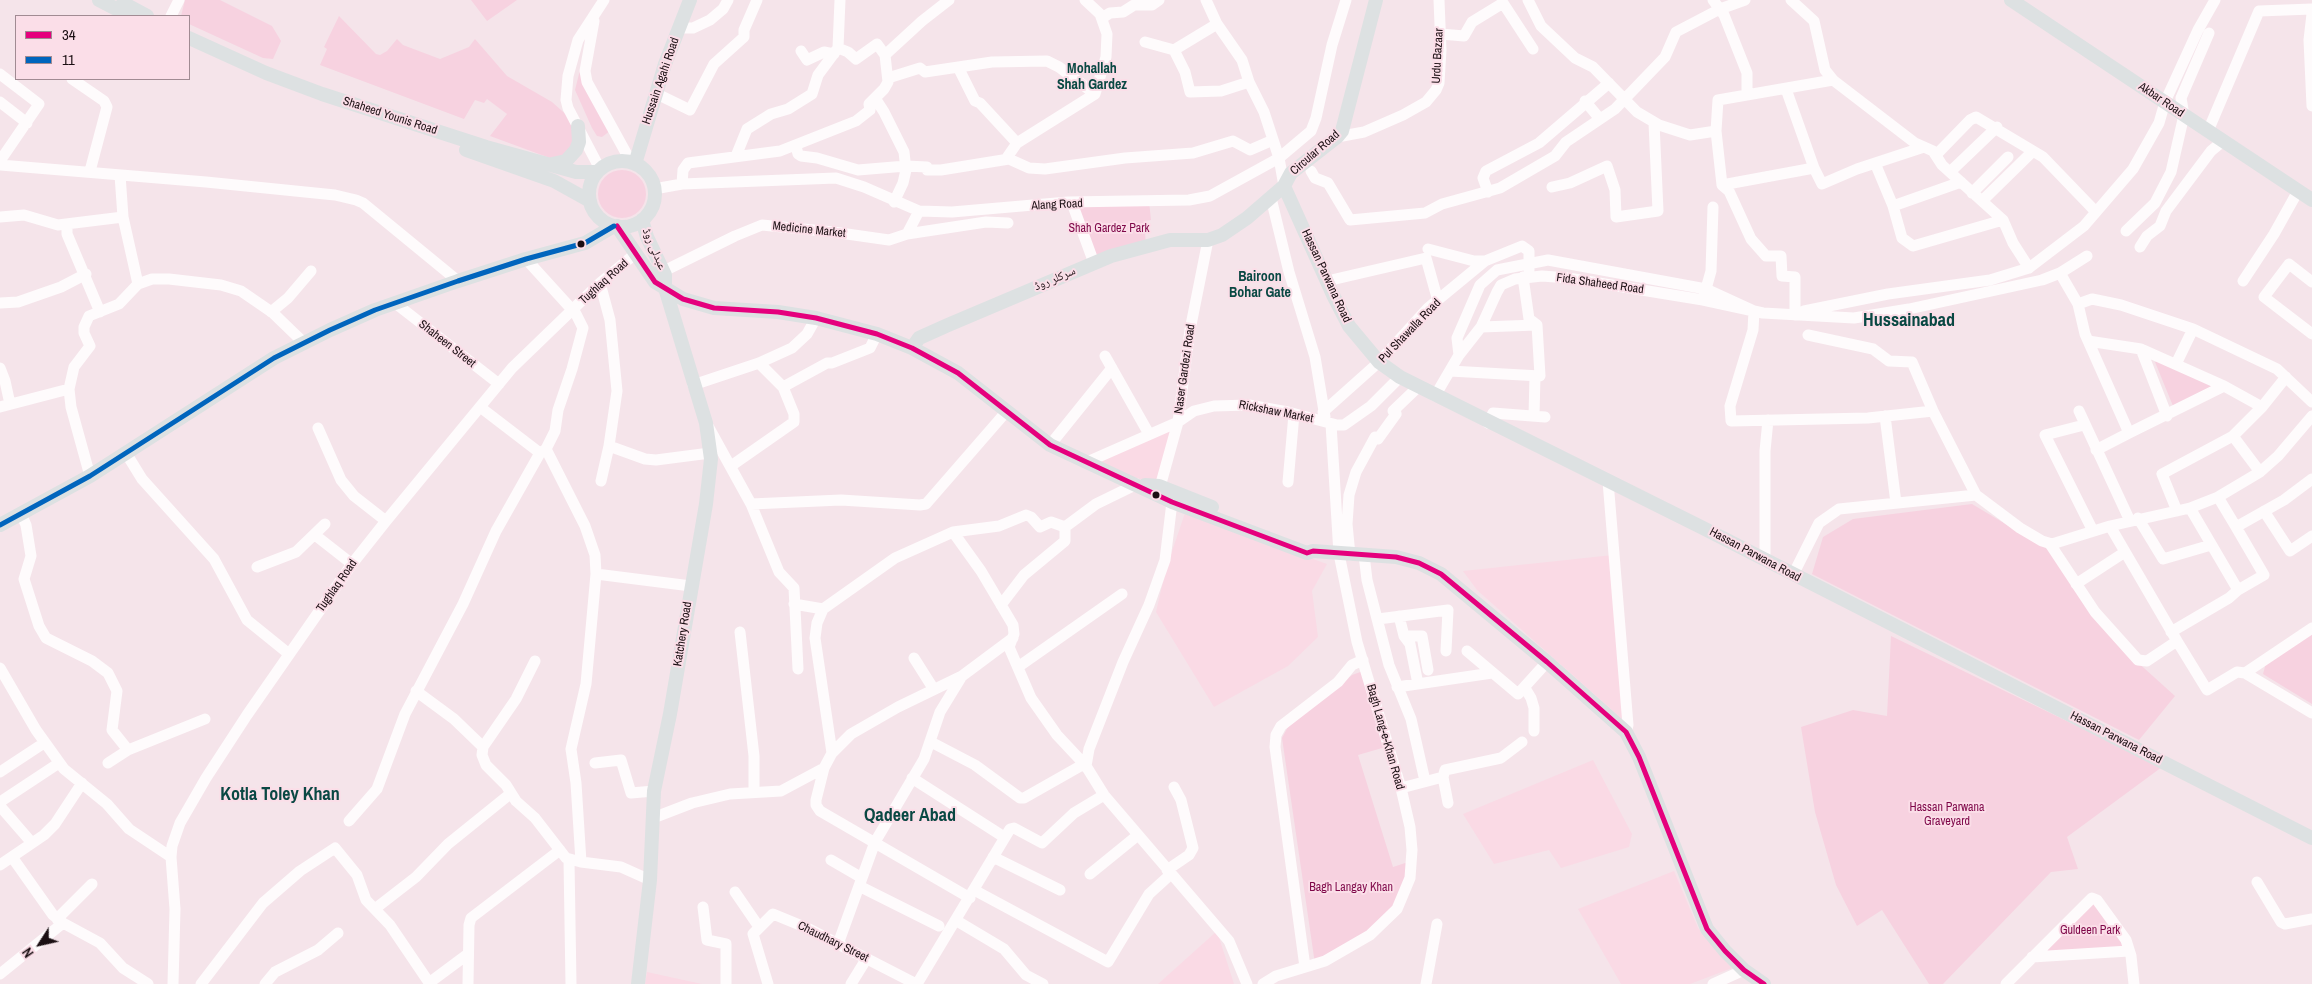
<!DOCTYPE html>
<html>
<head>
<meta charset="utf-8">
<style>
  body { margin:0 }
  #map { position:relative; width:2312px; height:984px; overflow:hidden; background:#f5e4ea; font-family:"Archivo Narrow",sans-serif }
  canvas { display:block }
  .legend { position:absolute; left:15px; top:15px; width:175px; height:65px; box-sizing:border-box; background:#fbdee8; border:1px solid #a18b93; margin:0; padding:6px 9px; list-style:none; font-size:15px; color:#1b0f13 }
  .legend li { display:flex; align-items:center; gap:10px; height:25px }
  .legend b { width:25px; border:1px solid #a18b93 }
  .north { position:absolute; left:15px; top:919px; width:50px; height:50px; -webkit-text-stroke:4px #fbdee8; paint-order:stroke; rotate:235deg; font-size:14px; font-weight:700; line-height:20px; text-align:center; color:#1b0f13 }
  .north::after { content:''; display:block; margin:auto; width:18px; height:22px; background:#1b0f13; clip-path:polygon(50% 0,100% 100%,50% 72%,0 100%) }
</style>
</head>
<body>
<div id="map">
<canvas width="2312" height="984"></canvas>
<ul class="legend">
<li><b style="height:6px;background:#e5007d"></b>34</li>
<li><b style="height:6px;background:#0065bd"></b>11</li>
</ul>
<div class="north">N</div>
</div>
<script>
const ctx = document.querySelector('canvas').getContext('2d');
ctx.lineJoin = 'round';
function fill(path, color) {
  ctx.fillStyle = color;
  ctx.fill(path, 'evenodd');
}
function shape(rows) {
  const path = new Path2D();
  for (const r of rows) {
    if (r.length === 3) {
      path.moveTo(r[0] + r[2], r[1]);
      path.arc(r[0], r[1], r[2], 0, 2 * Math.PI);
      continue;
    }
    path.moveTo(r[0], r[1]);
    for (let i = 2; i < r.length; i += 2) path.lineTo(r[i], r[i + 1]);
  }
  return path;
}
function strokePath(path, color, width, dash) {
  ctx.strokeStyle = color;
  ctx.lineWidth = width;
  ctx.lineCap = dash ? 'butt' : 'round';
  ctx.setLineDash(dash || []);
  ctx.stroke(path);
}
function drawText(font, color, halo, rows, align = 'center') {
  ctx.font = font + ' "Archivo Narrow","Noto Naskh Arabic",sans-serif';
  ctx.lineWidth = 4;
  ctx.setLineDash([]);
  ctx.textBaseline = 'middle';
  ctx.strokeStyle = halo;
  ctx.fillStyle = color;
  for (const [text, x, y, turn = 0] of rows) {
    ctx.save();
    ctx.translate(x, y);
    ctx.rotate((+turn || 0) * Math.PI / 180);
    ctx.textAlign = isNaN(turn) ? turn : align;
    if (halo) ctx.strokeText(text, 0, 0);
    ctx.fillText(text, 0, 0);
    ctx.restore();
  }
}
fill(shape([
  [1175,419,1159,486,1082,459],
  [1185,513,1327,564,1312,591,1318,637,1288,666,1214,707,1156,612,1166,569],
  [1613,555,1623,720,1477,590,1463,571],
  [1593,760,1632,834,1629,847,1561,868,1549,850,1494,864,1463,814],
  [1674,871,1698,928,1732,968,1690,984,1621,984,1578,909],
  [1217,931,1234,984,1158,984],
  [647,972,702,984,645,984]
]), '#fadae5');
fill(shape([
  [185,0,220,0,272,26,281,41,273,59,263,58,189,24,189,16,181,16],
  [471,0,517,0,487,21],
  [339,16,376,54,380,55,387,51,397,39,403,45,440,59,469,47,475,39,507,76,552,102,570,118,575,142,558,161,490,136,507,114,487,99,484,103,475,100,464,119,320,65,327,49,324,47],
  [589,34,583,67,610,131,602,137,597,136,592,128,575,90],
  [622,194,24],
  [1149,201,1151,220,1144,221,1146,245,1094,263,1072,203],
  [2160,359,2213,386,2173,406,2155,362],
  [1972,504,2049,550,2114,641,2175,696,2139,740,1812,574,1823,537,1853,519],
  [2312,634,2312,704,2263,674,2266,663],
  [1891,636,2162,767,2067,837,2078,869,2051,872,1943,984,1929,984,1882,910,1857,926,1836,885,1815,812,1801,727,1853,710,1887,716],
  [1366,670,1389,746,1358,755,1393,867,1411,861,1390,918,1315,964,1282,738,1289,725,1336,689,1352,675],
  [2090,899,2129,951,2032,957]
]), '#f7d2e0');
strokePath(shape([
  [1206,0,1217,24,1242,60,1249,82,1264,112,1279,158,1284,186],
  [1528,0,1541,26,1575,58,1593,67,1637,112,1659,125,1690,135,1716,131,1718,100,1833,80],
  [1713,0,1724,15,1747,73,1747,95],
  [1791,0,1814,21,1825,70,1833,80,1915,143,1933,151,1942,165,2003,220,2013,243,2029,268],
  [171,16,179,0],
  [1102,18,1110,13,1123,12,1134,5,1152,5,1159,0],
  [594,21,585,71,587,82,631,162],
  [679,28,693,28,710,20,723,9,728,0],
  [1441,34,1464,36,1472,22,1503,3,1533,49],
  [1145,42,1174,50,1185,72,1190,92,1221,91,1249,82],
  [838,48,848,52,856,59,877,44,885,55],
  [1174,50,1217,24],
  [801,51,807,60,824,52,834,54],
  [958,67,975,101,980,103,1017,143],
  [0,74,39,104,0,161],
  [888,78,920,68,925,72,992,62,1047,61,1059,67,1095,94],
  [72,79,104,101,107,107,90,171],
  [655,93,690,110,714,64,744,37,744,30,757,0],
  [875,98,884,112,904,152,906,170,903,183,894,202],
  [1585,101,1600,119],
  [0,102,27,123],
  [2312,106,2309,40,2312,14],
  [1716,131,1722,185,1729,191,1751,239,1766,256,1781,256,1782,276,1795,277,1795,315,1804,311,1888,294,1990,280,2029,268,2084,226,2133,169,2159,123,2165,102,2198,30,2215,0],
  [2208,131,2259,11,2312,9],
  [1337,137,1364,132,1403,115,1426,102,1436,90,1439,83,1441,50,1439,0],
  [796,146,798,154,801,156,817,158,858,170,906,166,927,167,927,170,941,170,1009,159,1029,168,1045,169,1125,158,1193,153,1233,141,1250,150,1273,140],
  [1936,155,1970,120,1976,117,2043,157,2096,212],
  [736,156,747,129,771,114,788,109,812,94,818,75,838,48,840,0],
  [1006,159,1017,143,1095,94,1106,57,1107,34,1100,14,1085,0],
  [1875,163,1893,206,1902,238,1913,246,2003,220],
  [0,165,206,182,335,195,356,200,363,203,458,281],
  [1814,168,1822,184,1857,169,1924,147],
  [600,169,568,108,566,100,568,76,578,40,604,0],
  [1311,171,1315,178,1328,183,1350,220,1425,213,1442,204,1500,188,1555,156,1566,142,1615,109,1665,57,1676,32,1720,9,1745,0],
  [1950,172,1997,127],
  [120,175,123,217,138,284],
  [682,184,683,170,688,163,780,151,856,121,870,110,869,104,884,89,888,82,885,55,922,21,949,0],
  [1722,185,1814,168,1786,89],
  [1552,187,1570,183,1607,166,1615,190,1616,217,1658,211,1654,123],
  [654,189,682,184,836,178,864,187,919,211,952,212,1068,202,1189,200,1210,196,1279,158,1311,131,1316,118,1332,45,1346,0],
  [1488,192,1483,178,1486,171,1539,143,1609,83],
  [1972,193,2008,157],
  [1271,198,1289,272,1315,357,1325,417],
  [1982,201,2032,152],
  [1072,203,1094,263],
  [1893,206,1961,182],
  [0,217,24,215,58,225,123,217],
  [67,225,67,234,100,312],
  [2126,231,2155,203,2171,172,2184,115,2181,98,2209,33],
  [907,234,986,222,1008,223],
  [2140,247,2147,236,2160,226,2166,211,2211,151,2223,141],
  [1428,249,1474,261,1485,261],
  [664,271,735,236,762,225,833,232,889,240,907,234,919,211],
  [2060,273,2078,304,2092,299,2121,305,2193,329,2277,369,2312,402],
  [1327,281,1426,258,1438,301],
  [2243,281,2274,234,2298,191],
  [2312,282,2289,264,2264,297,2312,334],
  [600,283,610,320,617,391,609,446,601,481],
  [1704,296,1711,271,1713,207],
  [0,303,18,302,61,287,86,274],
  [395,303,499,384],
  [2078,304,2085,334,2129,433,2224,386,2262,407,2233,436,2162,474,2177,511],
  [271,312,288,298,311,271],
  [1481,327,1537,325],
  [1808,335,1873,349,1889,361,1912,362,1933,411,1976,495],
  [2088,341,2141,349,2167,416],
  [2141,349,2224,386],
  [1459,355,1457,338,1480,285,1497,270,1548,260,1706,289,1754,311,1753,330,1730,406,1731,421,1868,418,1933,411],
  [1105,356,1149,434],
  [2176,364,2193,329],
  [0,368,5,381,10,404],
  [1450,371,1540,376,1537,325,1529,319,1523,277],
  [693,385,759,363,792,348,807,334,816,318],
  [783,387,827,363,832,363,870,348,877,334],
  [1435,396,1459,355,1481,327,1497,292,1501,285,1515,279,1542,276,1568,278,1703,300,1763,313,1854,318,1909,309,2042,280,2060,273,2087,256],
  [0,407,69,389],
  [480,407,540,453],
  [2262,407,2286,377],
  [2079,411,2130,521],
  [1323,412,1379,362,1428,308,1485,261,1522,246,1529,251,1529,270],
  [1534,416,1535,376],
  [1885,416,1896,503],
  [1488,423,1493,413,1545,417],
  [2084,425,2045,435,2093,531],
  [708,426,751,504,779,572,794,588,798,669],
  [318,428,341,480,354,496,386,521],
  [2233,436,2260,472],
  [1050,445,1112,368],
  [609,446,645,459,656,460,710,453],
  [546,449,585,526,595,555,596,574,586,684,571,749,576,783,581,862],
  [2096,450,2129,433],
  [126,453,142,479,214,559,247,620,289,654],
  [1087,462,1178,422,1194,411,1214,406,1249,405,1288,412,1337,425,1344,425,1371,406,1400,377],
  [731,466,794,422,794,414,783,387,759,363],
  [90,476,71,407,69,389,74,367,90,346,84,333,84,327,89,316,119,304,138,284,152,279,169,279,221,285,241,291,273,313,304,343],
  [1608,481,1628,725,1626,732],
  [1288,482,1294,414],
  [1158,494,1178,422,1190,330,1208,240],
  [1173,494,1165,560,1149,605,1123,662,1089,749,1086,766,1104,795,1229,941,1247,984],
  [2218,497,2236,527,2284,500,2312,479],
  [751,504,841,500,920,505,926,504,1006,412],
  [2190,508,2238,590,2264,575,2236,527],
  [2264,511,2290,551,2312,536],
  [21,514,26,525,31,556,24,579,39,626,46,638,92,661,108,673,117,691,112,730,128,750],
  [2138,518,2163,559,2211,545],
  [2110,526,2177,641],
  [1065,527,1096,504,1137,484],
  [953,532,981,571,1013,625,1014,634,1009,647,1031,698,1057,735,1086,766],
  [315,535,352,564],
  [2050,544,2095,612,2138,660,2147,661,2177,641,2207,690,2237,672,2245,673,2312,628],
  [1350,555,1347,524,1349,495,1356,472,1375,437,1378,439,1396,414,1393,411,1418,387],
  [1364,555,1367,580,1389,665,1411,719,1425,781],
  [1765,561,1765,451,1768,420],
  [257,567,296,552,325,524],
  [596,574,691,586],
  [1793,575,1819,523,1839,509,1976,495,2020,528,2042,541,2052,544,2110,526,2190,508,2218,497,2260,472,2278,456,2312,416],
  [2076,584,2125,552],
  [794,604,823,609],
  [1001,605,1024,575,1065,541,1065,527],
  [1399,616,1404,636,1410,644,1418,684],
  [1378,619,1448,610,1446,651],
  [740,632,754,756,754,791],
  [2171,632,2229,598,2238,590],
  [1404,636,1422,636,1428,670],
  [1467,651,1518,694,1547,662],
  [914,658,933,688],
  [1018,667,1122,594],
  [0,668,36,730,64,769,107,804,129,829,171,857],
  [2245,673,2312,713],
  [1397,687,1492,673],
  [1525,688,1531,698,1534,708,1534,731],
  [416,691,454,719,483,747,482,755,486,765,506,785,516,801,535,818,566,858,581,862,621,867,650,880],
  [931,742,975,765,1020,798,1024,798,1084,764],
  [483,747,516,699,535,661],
  [832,753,815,638,817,623,823,609,895,558,953,532,999,526,1026,515,1031,517,1040,527,1051,522,1065,527],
  [108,763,128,750,205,719],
  [595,763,621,760,631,793,654,791],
  [824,768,816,800,816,805,820,811,970,898],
  [0,772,44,743],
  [912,778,1004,837],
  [1401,788,1443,777],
  [0,802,59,763],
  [1448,803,1443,777,1445,770,1501,758,1522,742],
  [0,806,32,843],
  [653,818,692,803,730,794,781,791,824,768,832,753,851,734,898,707,962,676,1013,638],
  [349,821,377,789,405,714,463,604,496,531,540,453,546,449,555,431,558,410,572,369,583,328,576,314,526,259],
  [12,857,53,915,63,923,100,943,123,968,148,984],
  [993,857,1060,890],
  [569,860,571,984],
  [831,860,862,878],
  [0,865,44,835,55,824,82,783],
  [1167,870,1189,855,1193,848,1181,800,1174,787],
  [1090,874,1138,835],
  [2257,882,2281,922,2285,924,2312,919],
  [859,886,939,926],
  [974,890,1108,962,1149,894,1171,874],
  [735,892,759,927],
  [703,907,707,940,726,944,726,984],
  [376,908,416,877,448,844,510,794],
  [57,919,92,884],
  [957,921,1004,949,1026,975,1043,984],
  [838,944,875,842,924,759,940,712,962,676],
  [2032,957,2129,951],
  [1305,967,1275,747,1276,735,1281,726,1338,682,1352,665,1363,660],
  [0,974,63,923],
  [429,983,468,954],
  [173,984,175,909,171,857,172,846,180,823,206,778,247,715,352,564,386,521,512,368,600,283,635,254],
  [201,984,263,903,300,871,335,848,357,875,366,900,390,925,430,984],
  [265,984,275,972,318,950,338,933],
  [468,984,469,925,471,918,560,850],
  [768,984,753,934,773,914,807,928,916,984],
  [851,984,867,958],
  [917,984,1010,829,1014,828,1042,843,1074,813,1104,795],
  [1263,984,1276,976,1325,961,1370,935,1397,909,1410,878,1412,850,1410,827,1401,788,1357,642,1339,554,1331,424],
  [1426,984,1437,924],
  [1713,984,1744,970],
  [2006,984,2092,898,2097,900,2126,940,2131,956,2134,984]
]), '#fefbfc', 11);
strokePath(shape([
  [99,0,130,16],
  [2011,0,2312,200],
  [123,3,147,16],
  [189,38,266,73,322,94,486,147,576,172,597,172],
  [466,150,554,181,590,201],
  [622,194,33],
  [552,164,566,161,576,150,579,142,578,126],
  [635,164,665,64,690,0],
  [1284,186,1333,295,1349,326,1379,362,1400,377,1703,528,2312,838],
  [617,226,655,282,683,299,714,308,778,312,816,318,877,334,912,348,958,373,1050,445,1172,502,1307,553,1313,551,1396,557,1419,563,1441,574,1547,662,1626,732,1639,757,1707,929,1725,951,1744,970,1764,984],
  [912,348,919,338,948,325,1111,256,1170,240,1208,240,1222,235,1247,218,1284,186,1291,173,1337,137,1342,131,1376,0],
  [1145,485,1159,486,1212,507],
  [0,525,90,476,274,358,330,330,375,310,458,281,526,259,585,243,614,226],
  [638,984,650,880,654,791,670,714,706,504,711,459,706,423,665,288,665,275,647,237,642,220]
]), '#dde1e2', 14);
strokePath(shape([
  [617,226,655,282,683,299,714,308,778,312,816,318,877,334,912,348,958,373,1050,445,1172,502,1307,553,1313,551,1396,557,1419,563,1441,574,1547,662,1626,732,1639,757,1707,929,1725,951,1744,970,1764,984]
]), '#e5007d', 5);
strokePath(shape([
  [0,525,90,476,274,358,330,330,375,310,458,281,526,259,585,243,614,226]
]), '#0065bd', 5);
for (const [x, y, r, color] of [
  [581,244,4.5,"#1b0f13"],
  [1156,495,4.5,"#1b0f13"]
]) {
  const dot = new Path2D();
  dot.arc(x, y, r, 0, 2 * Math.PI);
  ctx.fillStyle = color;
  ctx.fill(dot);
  strokePath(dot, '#fbdee8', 2);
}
drawText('12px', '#1b0f13', '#fbdee8', [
  ["Urdu Bazaar",1438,56,-87],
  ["Hussain Agahi Road",661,81,-71],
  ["Akbar Road",2161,100,34],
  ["Shaheed Younis Road",390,116,18],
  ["Circular Road",1315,153,-41],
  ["Alang Road",1057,205,-3],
  ["Medicine Market",809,230,6],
  ["عبدلی روڈ",654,249,67],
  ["Hassan Parwana Road",1326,276,65],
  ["سرکلر روڈ",1055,279,-23],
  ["Tughlaq Road",604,282,-42],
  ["Fida Shaheed Road",1600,284,8],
  ["Pul Shawalla Road",1410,331,-46],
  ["Shaheen Street",447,344,38],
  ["Naser Gardezi Road",1185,369,-82],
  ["Rickshaw Market",1276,412,11],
  ["Hassan Parwana Road",1755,555,28],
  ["Tughlaq Road",337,586,-55],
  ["Katchery Road",683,634,-81],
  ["Bagh Lang-e-Khan Road",1385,737,74],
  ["Hassan Parwana Road",2116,738,27],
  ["Chaudhary Street",833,942,26]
]);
drawText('12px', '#7e0648', '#fbdee8', [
  ["Shah Gardez Park",1109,229],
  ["Hassan Parwana",1947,808],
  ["Graveyard",1947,822],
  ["Bagh Langay Khan",1351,888],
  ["Guldeen Park",2090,931]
]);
drawText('bold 14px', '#094843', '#fbdee8', [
  ["Mohallah",1092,69],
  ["Shah Gardez",1092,85],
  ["Bairoon",1260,277],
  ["Bohar Gate",1260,293]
]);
drawText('bold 18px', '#094843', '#fbdee8', [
  ["Hussainabad",1909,321],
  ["Kotla Toley Khan",280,795],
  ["Qadeer Abad",910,816]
]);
</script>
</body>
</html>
